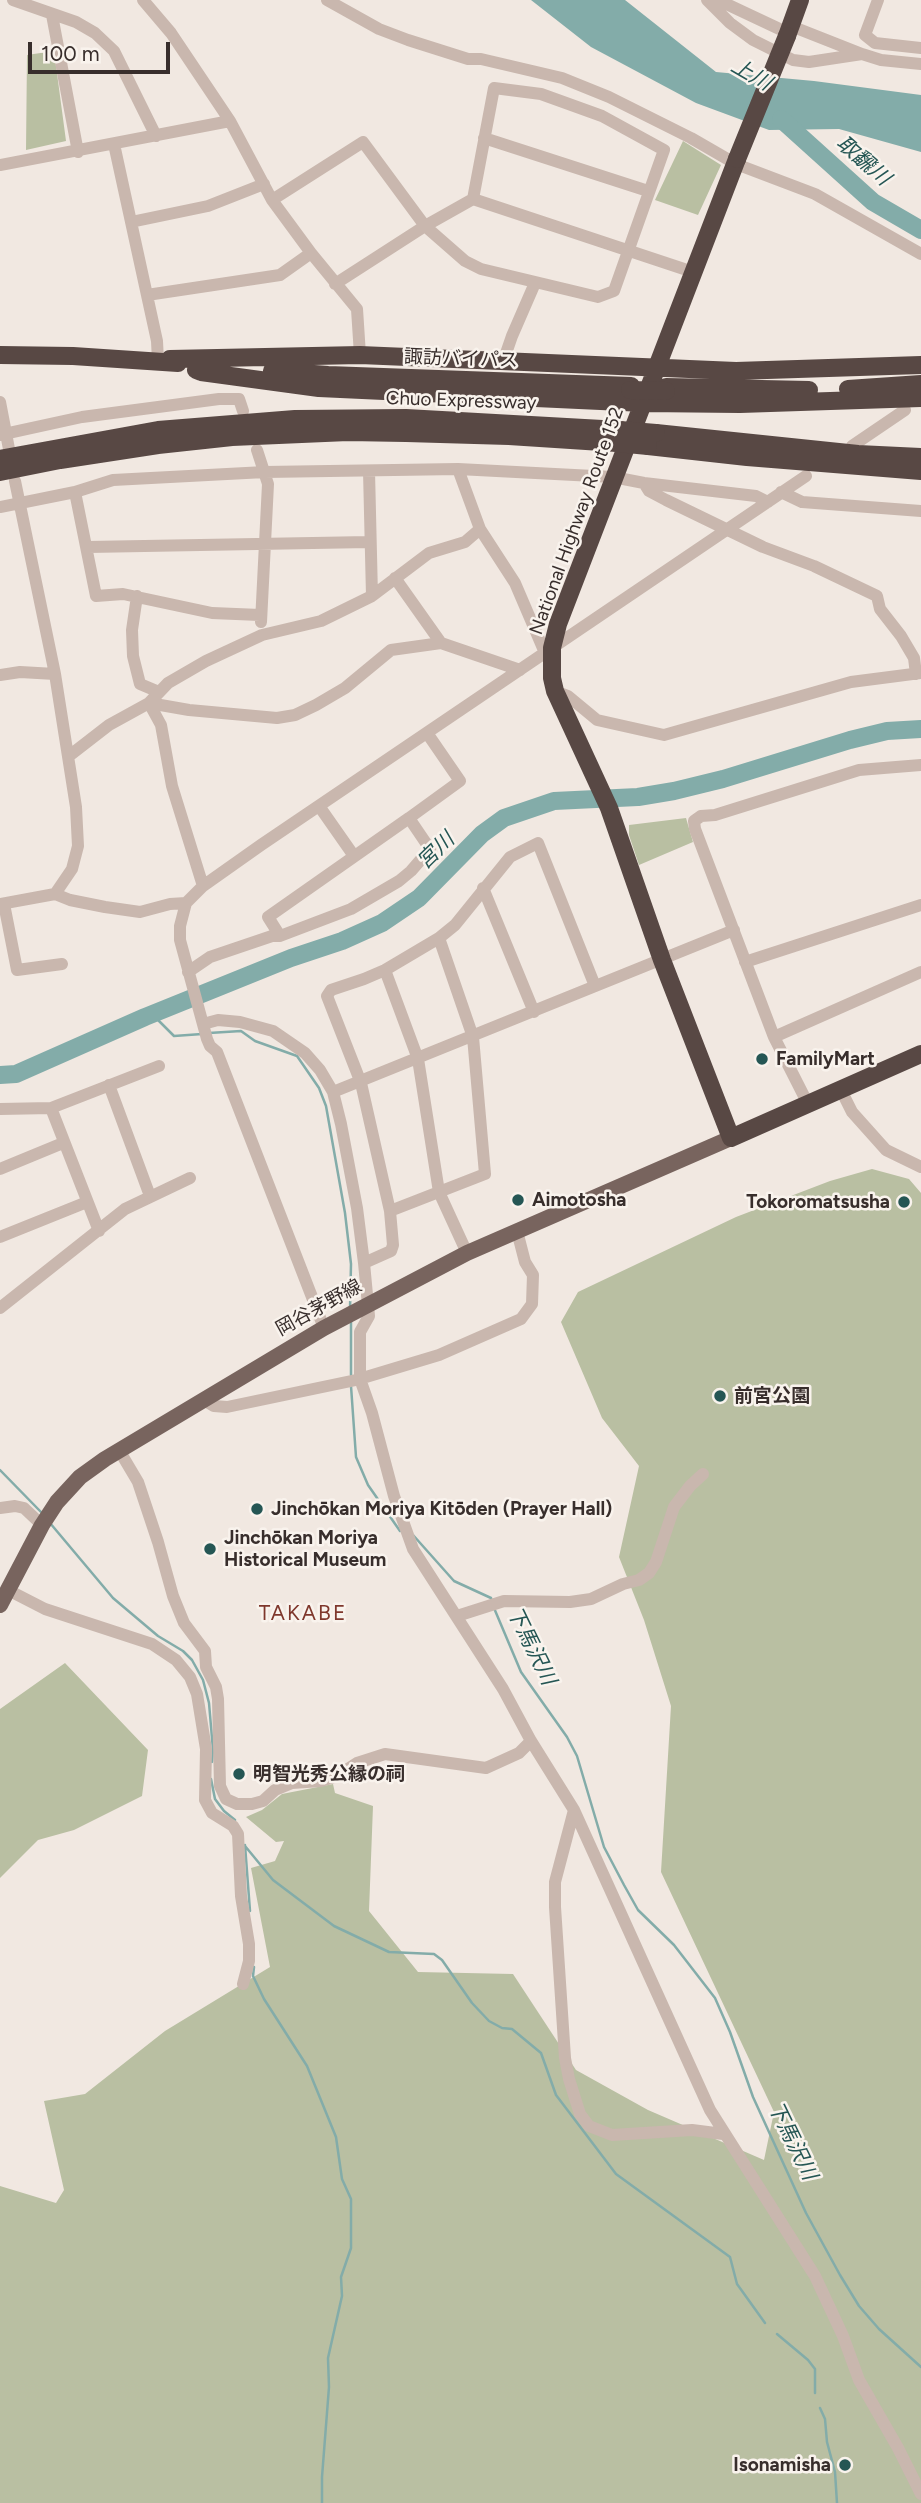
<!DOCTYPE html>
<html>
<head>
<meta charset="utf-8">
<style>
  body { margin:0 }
  #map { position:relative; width:921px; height:2503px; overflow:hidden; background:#f1e8e1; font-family:Figtree,sans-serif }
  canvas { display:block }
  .scale { position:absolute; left:28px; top:42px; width:142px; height:32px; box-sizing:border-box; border:4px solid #382e2c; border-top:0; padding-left:9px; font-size:21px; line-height:24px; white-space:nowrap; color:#382e2c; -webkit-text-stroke:5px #f9f3ed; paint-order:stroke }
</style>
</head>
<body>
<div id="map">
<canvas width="921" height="2503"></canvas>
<div class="scale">100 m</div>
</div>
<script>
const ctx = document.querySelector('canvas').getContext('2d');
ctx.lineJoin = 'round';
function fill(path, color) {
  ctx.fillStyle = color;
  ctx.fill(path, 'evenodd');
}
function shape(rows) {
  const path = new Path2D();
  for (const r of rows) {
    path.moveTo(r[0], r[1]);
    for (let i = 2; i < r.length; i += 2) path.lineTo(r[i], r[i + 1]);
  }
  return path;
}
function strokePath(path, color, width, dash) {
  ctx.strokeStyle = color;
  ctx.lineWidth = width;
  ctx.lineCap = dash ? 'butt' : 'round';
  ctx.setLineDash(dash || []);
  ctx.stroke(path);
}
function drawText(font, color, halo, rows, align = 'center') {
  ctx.font = font + ' Figtree,"Noto Sans JP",sans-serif';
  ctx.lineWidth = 5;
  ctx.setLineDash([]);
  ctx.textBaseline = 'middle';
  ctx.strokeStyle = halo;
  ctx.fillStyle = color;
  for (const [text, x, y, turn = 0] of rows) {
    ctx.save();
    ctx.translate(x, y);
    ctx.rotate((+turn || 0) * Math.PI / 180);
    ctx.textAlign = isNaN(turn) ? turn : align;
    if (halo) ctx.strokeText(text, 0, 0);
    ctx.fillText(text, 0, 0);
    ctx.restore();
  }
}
fill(shape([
  [54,51,66,141,26,150,27,55],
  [683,141,721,165,698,215,655,200],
  [686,818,693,842,639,865,629,835,629,825],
  [872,1169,909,1179,921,1193,921,2503,0,2503,0,2186,56,2203,64,2190,44,2101,85,2094,165,2031,270,1967,251,1868,275,1861,284,1841,276,1842,246,1817,262,1810,282,1794,333,1784,335,1793,373,1806,369,1911,418,1972,513,1974,576,2070,648,2110,764,2160,774,2112,661,1872,671,1706,644,1620,619,1557,639,1466,602,1418,561,1322,578,1292,736,1217,830,1181],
  [65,1663,148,1750,142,1796,74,1830,38,1840,0,1878,0,1709]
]), '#b9bfa2');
fill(shape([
  [531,0,625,0,716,72,814,81,921,95,921,152,839,129,769,130,696,103,591,47]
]), '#83aca9');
strokePath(shape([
  [153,1015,174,1036,202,1034],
  [209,1033,241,1031,255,1041,297,1056,319,1088,326,1106,345,1213,351,1264,350,1309],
  [351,1375,351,1319],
  [351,1386,356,1457,368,1485,400,1531],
  [0,1470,41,1512],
  [50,1523,113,1598,158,1636,183,1651,192,1660,203,1680,209,1703,213,1750,212,1762],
  [413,1535,454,1581,491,1598,492,1602],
  [494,1608,521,1672,567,1737,577,1756,604,1847,624,1885,638,1910,674,1945,715,1998,730,2032,753,2097,806,2213,840,2275,859,2306,879,2329,921,2367],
  [211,1779,215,1799,224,1811,235,1820],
  [245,1845,250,1911],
  [245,1846,273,1880,334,1926,389,1952,434,1954,442,1960,472,2003,489,2021,502,2028,512,2029,541,2053,556,2095,616,2174,730,2257,737,2284,765,2323],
  [254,1967,253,1976,264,1999,307,2066,336,2137,342,2179,351,2199,351,2248,341,2277,342,2296,328,2358,329,2387,322,2477,322,2503],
  [777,2334,808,2360,815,2369,815,2393],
  [820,2408,825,2419,827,2442,835,2472,837,2503]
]), '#83aca9', 2.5);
strokePath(shape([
  [781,119,873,202,921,230],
  [0,1075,16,1074,145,1017,291,958,342,941,382,923,419,898,482,834,504,818,554,801,638,797,674,791,723,779,850,740,887,731,921,729]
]), '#83aca9', 18);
strokePath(shape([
  [13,0,76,22,95,33,114,51,156,136],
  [143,0,171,33,230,121,272,200,311,253,357,309,360,355],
  [327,0,379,29,408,40,468,59,481,59,562,78,609,97,691,138,736,164,815,194,921,254],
  [707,0,730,23,753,40,793,60,809,62,862,54],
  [718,0,788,33],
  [878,0,865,35,875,43,921,48],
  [52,15,78,152],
  [791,26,862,54,881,60,921,64],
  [484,138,648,191],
  [114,144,157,341,158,361],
  [0,165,230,121],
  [272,200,363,142,425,226,465,261,481,269,598,297,614,291,664,150,602,116,541,94,494,88,473,199],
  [131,222,208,206,264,184],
  [335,284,425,226,473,199,693,272],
  [147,295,280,275,311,253],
  [503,362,512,336,535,283],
  [0,402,9,449],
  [0,435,82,417,219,399,239,399,243,411],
  [852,446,905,410],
  [257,450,268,484,261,622],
  [458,469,480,529,515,583,545,653],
  [369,471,372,596],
  [644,483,649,491,666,500,763,547,814,566,877,596,880,609,901,636,914,658,916,674],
  [75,492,96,596,123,594,212,613,260,615],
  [781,492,802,502,921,511],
  [0,507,75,492,113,480,265,472,458,469,613,477,644,483,756,496,768,502],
  [88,547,369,542],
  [395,578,441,643],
  [137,596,132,630,133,656,140,684,159,692],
  [0,675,20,672,55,674],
  [555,691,568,696,597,720,664,735,851,682,921,673],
  [149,703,189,710,277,718,295,715,316,705,345,688,391,650,441,643,520,670],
  [149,703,161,725,172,786,203,886],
  [69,756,109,725,149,703,168,683,206,661,262,635,321,621,372,596,429,553,465,542,480,529],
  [921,765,859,770,715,815,701,816,694,821,695,829,774,1037,921,972],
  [319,806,354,856],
  [483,888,534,1012],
  [55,894,70,900,105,907,140,912,170,904,186,903],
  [0,904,55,894,72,869,78,846,76,807,55,674,15,481],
  [4,904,17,970,62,964],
  [280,936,268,917,409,818],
  [745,962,921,905],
  [385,970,418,1059,439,1192,467,1253],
  [188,972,210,957,272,936,280,936,351,909,399,881,411,871,430,849,409,818,460,781,427,733],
  [203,1024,218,1020,240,1022,273,1031,305,1053,320,1070,333,1092,341,1124,357,1208,364,1263,369,1316,360,1332,360,1379,372,1413,394,1496,413,1549,503,1689,531,1741,574,1810,710,2110,815,2276,843,2336,859,2380,898,2448,921,2494],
  [774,1037,808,1104],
  [109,1085,150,1196],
  [841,1090,852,1112,886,1150,921,1167],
  [333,1092,734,930],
  [51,1108,99,1231],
  [0,1109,51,1108,159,1066],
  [0,1169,63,1143],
  [390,1211,485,1174,473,1037,439,938],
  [0,1237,87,1202],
  [364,1263,391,1251,393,1245,390,1211,361,1083,327,996,331,990,364,979,385,970,439,938,455,925,510,857,538,843,595,986],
  [0,1308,125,1209,190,1178],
  [324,1328,217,1052,210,1046,207,1039,180,940,180,926,186,903,203,886,261,845,806,476],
  [204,1400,214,1406,227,1407,356,1380,439,1355,521,1319,532,1304,533,1275,525,1262,517,1231],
  [119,1450,138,1482,158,1542,173,1596,184,1623,205,1651,206,1667,216,1687,218,1699,220,1786,226,1799,237,1804,252,1804,263,1801,275,1790,292,1783,321,1781,337,1776,357,1763,385,1754,486,1768,519,1753,531,1741],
  [0,1508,15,1506,24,1508,42,1525],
  [8,1590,45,1609,152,1644,176,1660,190,1677,197,1694,206,1749,205,1800,212,1813,233,1826,238,1834,241,1896,249,1944,249,1961,243,1984],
  [457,1616,504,1601,570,1602,591,1599,623,1584,639,1580,649,1573,656,1562,674,1507,690,1486,703,1474],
  [574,1810,555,1882,555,1907,565,2058,569,2079,580,2114,589,2126,612,2135,692,2130,723,2134]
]), '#c9b7ae', 12);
strokePath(shape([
  [0,1605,42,1525,57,1502,80,1477,105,1459,324,1328,467,1253,731,1138]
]), '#78645e', 16);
strokePath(shape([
  [787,36,800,0],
  [737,159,558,624,552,648,552,678,555,691,609,808,662,960,731,1138,921,1054],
  [0,355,73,356,178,363],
  [168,362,170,359,360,355,736,371,921,365],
  [196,370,201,372,319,388,644,403,740,404,921,398],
  [272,371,328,375,631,386],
  [666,387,809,390],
  [848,389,921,384],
  [656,433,858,454,921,457],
  [648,446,747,457,921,471],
  [0,459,158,430,295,419,406,418,620,430],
  [0,472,60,460,158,445,232,437,348,432,406,433,509,436,617,443]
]), '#584844', 18);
strokePath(shape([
  [737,159,787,36],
  [630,390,666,391],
  [620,430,656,433],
  [617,443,648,446]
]), '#584844', 18);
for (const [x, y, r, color] of [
  [762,1059,7,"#255654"],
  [518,1200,7,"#255654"],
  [904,1202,7,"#255654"],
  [720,1396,7,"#255654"],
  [257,1509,7,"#255654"],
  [210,1549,7,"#255654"],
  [239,1774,7,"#255654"],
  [845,2465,7,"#255654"]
]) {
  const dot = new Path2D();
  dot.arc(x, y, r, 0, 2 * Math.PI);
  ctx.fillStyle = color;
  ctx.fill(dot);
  strokePath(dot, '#f9f3ed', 2.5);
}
drawText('19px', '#382e2c', '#f9f3ed', [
  ["諏訪バイパス",461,359,2],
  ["Chuo Expressway",461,401,2],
  ["National Highway Route 152",577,521,-70],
  ["岡谷茅野線",319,1308,-29]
]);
drawText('bold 19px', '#382e2c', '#f9f3ed', [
  ["FamilyMart",776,1059],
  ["Aimotosha",532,1200],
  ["Tokoromatsusha",890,1202,"right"],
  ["前宮公園",734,1396],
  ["Jinchōkan Moriya Kitōden (Prayer Hall)",271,1509],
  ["Jinchōkan Moriya",224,1538],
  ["Historical Museum",224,1560],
  ["明智光秀公縁の祠",253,1774],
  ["Isonamisha",831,2465,"right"]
], 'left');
drawText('italic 21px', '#255654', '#f9f3ed', [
  ["上川",751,75,30],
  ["取飜川",863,161,41],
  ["宮川",436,851,-44],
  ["下馬沢川",531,1646,64],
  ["下馬沢川",792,2141,64]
]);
ctx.letterSpacing = '2px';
drawText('21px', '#7f372c', '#f9f3ed', [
  ["TAKABE",303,1614]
]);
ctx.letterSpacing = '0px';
</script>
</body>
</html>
